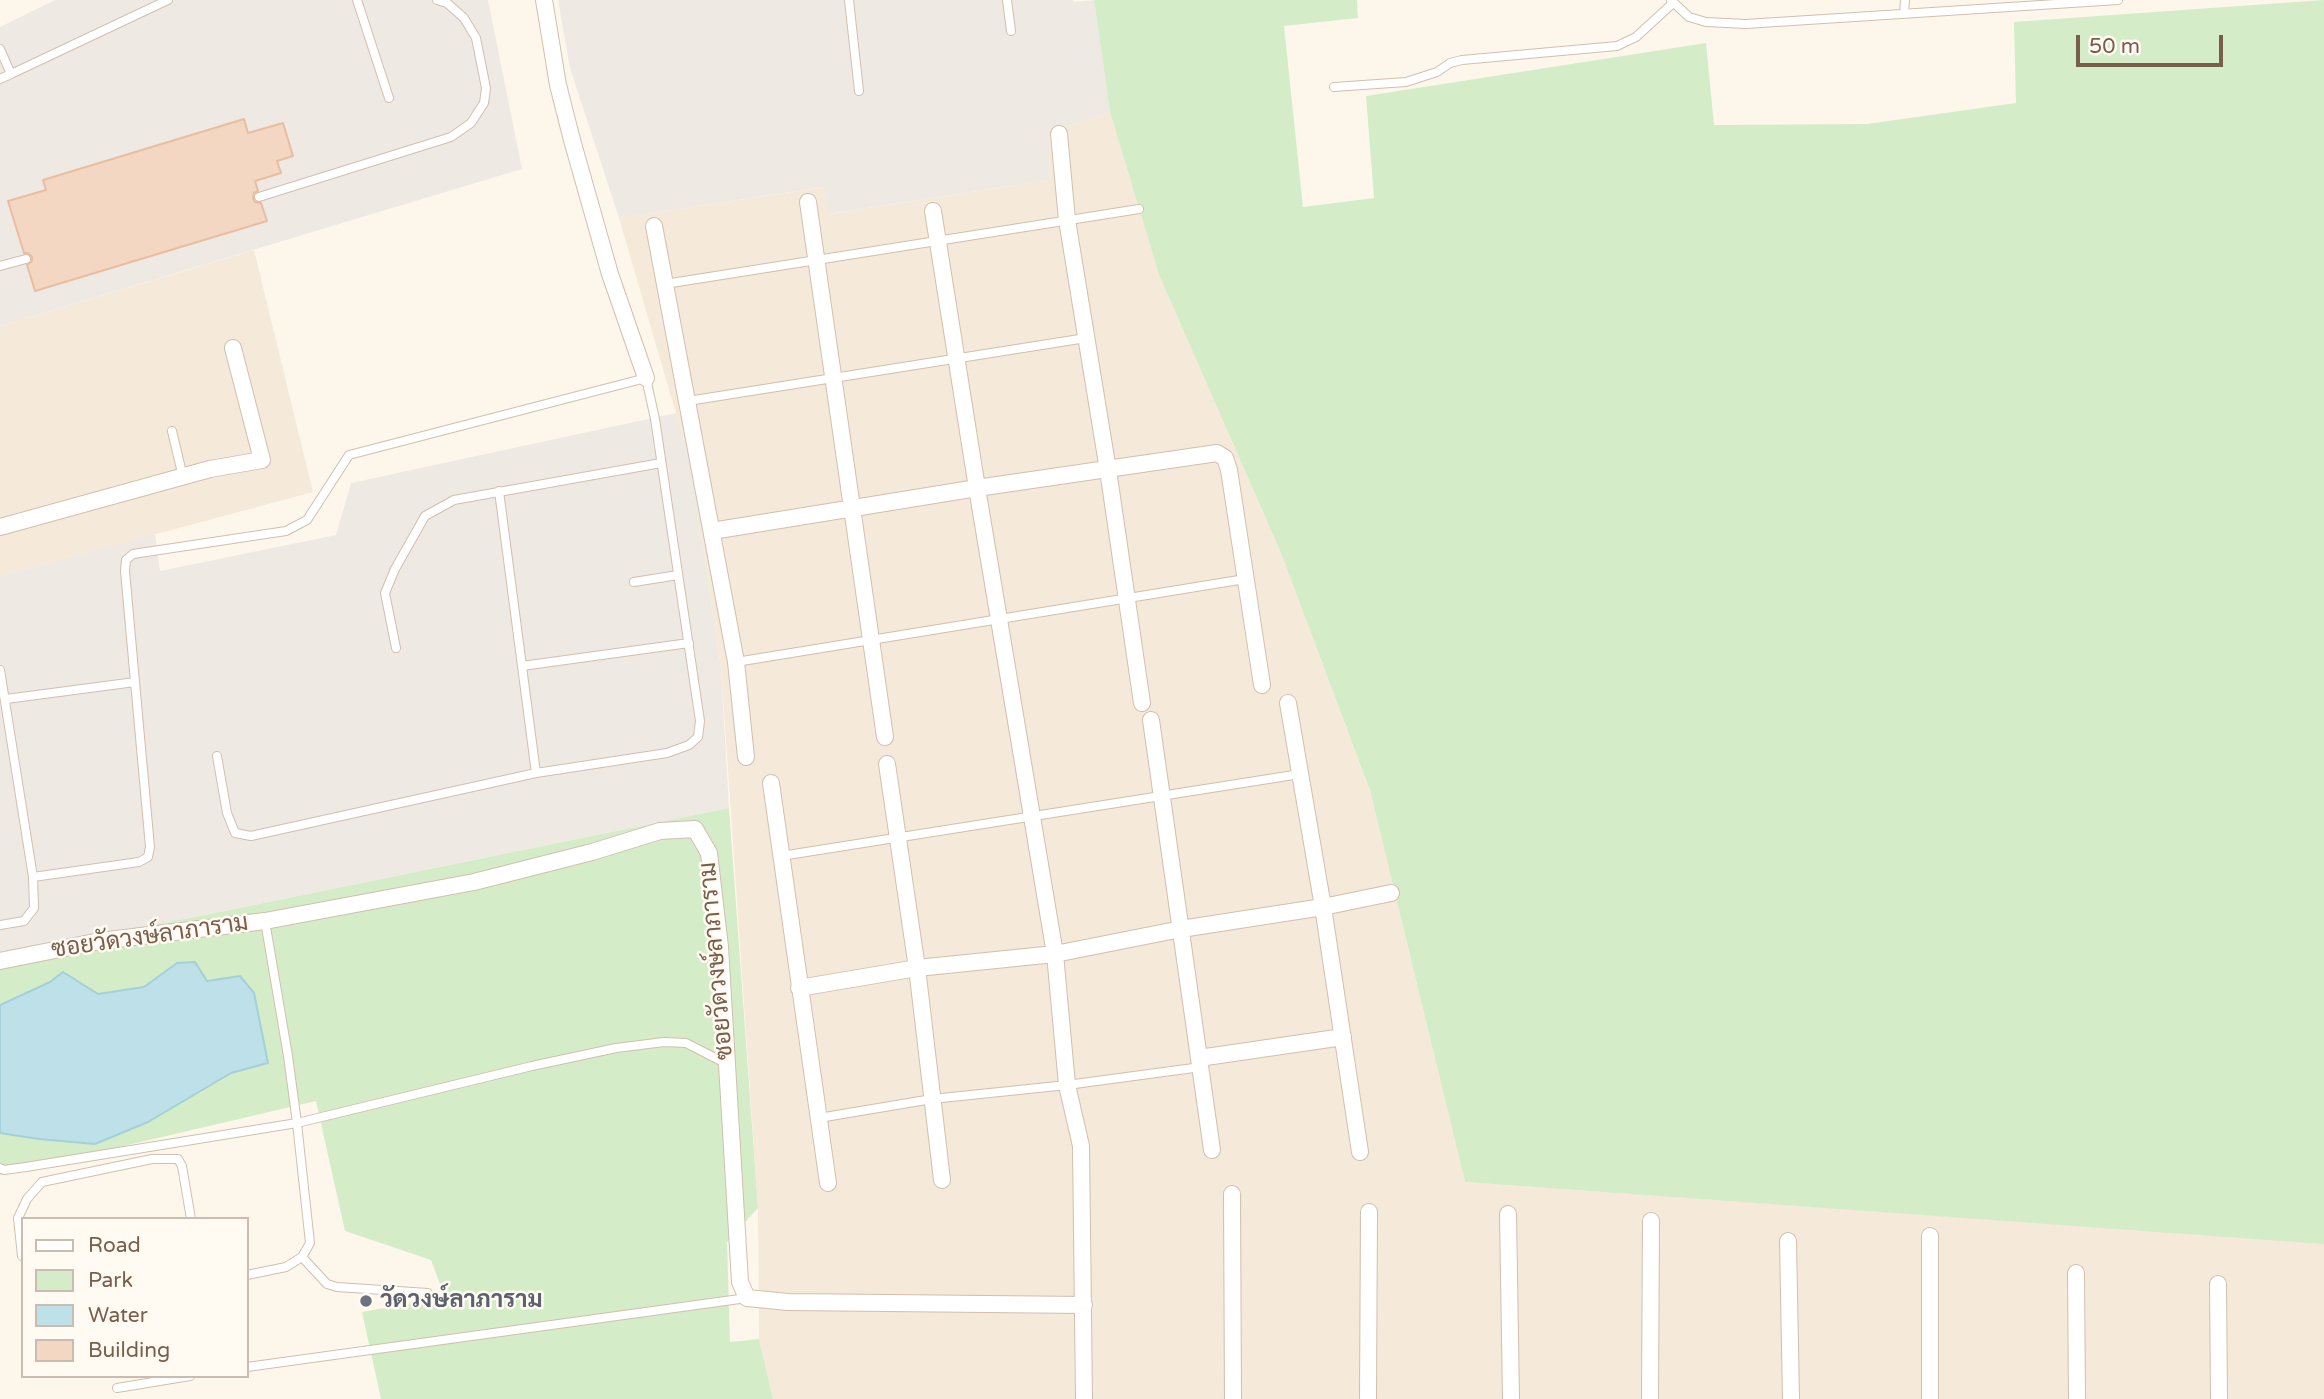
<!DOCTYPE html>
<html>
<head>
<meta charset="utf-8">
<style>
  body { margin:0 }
  #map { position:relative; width:2324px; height:1399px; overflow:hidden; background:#fdf7eb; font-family:"Varela Round",sans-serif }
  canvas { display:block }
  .legend { position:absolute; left:21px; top:1217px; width:228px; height:161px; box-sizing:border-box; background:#fffaf2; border:2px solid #cabcb0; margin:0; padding:9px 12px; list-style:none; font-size:21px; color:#7a5e4c }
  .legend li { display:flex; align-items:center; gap:14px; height:35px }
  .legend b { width:35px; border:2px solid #cabcb0 }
  .scale { position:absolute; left:2076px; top:35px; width:147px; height:32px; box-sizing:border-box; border:4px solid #7a5e4c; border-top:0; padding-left:9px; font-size:21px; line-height:24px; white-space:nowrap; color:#7a5e4c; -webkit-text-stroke:5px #fffaf2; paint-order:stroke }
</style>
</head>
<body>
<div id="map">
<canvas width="2324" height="1399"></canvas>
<ul class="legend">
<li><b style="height:9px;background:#fff"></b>Road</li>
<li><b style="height:19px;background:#d5ecc8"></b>Park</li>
<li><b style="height:19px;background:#bee0e8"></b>Water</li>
<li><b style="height:19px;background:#f3d7c2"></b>Building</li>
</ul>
<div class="scale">50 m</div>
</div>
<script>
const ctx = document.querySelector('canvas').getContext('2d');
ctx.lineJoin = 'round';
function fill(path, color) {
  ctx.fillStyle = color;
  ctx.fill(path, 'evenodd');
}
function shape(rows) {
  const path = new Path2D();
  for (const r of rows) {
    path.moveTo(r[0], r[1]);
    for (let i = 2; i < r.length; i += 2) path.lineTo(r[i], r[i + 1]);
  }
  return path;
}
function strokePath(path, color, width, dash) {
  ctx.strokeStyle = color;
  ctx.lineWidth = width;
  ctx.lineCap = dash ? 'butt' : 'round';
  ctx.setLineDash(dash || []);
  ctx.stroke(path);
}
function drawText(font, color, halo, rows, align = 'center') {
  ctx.font = font + ' "Varela Round",Sarabun,sans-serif';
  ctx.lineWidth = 5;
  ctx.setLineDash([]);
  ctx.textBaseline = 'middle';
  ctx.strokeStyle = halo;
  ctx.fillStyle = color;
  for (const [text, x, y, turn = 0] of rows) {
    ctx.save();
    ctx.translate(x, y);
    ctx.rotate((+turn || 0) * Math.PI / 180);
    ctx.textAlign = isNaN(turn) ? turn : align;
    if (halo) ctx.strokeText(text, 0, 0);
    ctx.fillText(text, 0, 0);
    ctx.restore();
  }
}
fill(shape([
  [1110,112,1159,275,1281,553,1370,792,1465,1182,2324,1243,2324,1399,773,1399,759,1339,758,1208,721,668,691,465,619,218,825,187,829,214,1049,180,1051,131],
  [254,250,313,492,0,576,0,326]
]), '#f5e9d9');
fill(shape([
  [55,0,488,0,522,169,0,326,0,27],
  [558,0,1073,0,1074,2,1094,0,1110,112,1051,131,1049,180,828,214,824,187,619,218,570,68],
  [676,413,691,465,721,668,729,808,205,915,0,954,0,576,155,534,160,571,336,535,351,483]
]), '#efe9e3');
fill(shape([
  [1094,0,1357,0,1358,18,1284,26,1303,207,1374,198,1366,96,1706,43,1714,125,1867,124,2016,103,2014,22,2324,0,2324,1244,1465,1182,1370,791,1281,553,1159,275,1110,112],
  [729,808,758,1208,727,1242,730,1342,759,1339,773,1399,381,1399,362,1312,445,1297,431,1260,345,1231,316,1101,0,1175,0,1133,39,1139,95,1144,149,1122,231,1073,267,1063,207,981,195,962,178,963,144,987,98,994,63,972,50,982,0,1005,0,954,205,915]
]), '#d5ecc8');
const water = shape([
  [195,962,207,981,240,976,254,993,268,1063,231,1073,148,1122,95,1144,39,1139,0,1133,0,1005,50,982,63,972,98,994,144,987,177,963,195,962]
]);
fill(water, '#bee0e8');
strokePath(water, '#a4d0da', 2);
const building = shape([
  [244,119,248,133,283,123,293,156,277,161,281,173,255,181,258,191,254,193,253,198,255,202,261,203,267,221,35,291,27,265,32,261,32,257,28,253,24,253,8,201,46,190,43,180,244,119]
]);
fill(building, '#f3d7c2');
strokePath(building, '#e7bea1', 2);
const service = shape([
  [357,0,389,98],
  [849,0,859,91],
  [1007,0,1011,31],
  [1671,0,1689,17,1706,22,1746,24,2118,0],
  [1904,14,1905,0],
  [0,49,11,74,168,0],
  [0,79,11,74],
  [1334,87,1406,82,1437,72,1450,63,1462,60,1617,46,1636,37,1673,3],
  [259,197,451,137,471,123,484,103,486,88,476,38,464,18,447,3,437,0],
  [0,266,26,259],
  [665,284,1139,209],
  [688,401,1086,338],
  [172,431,183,477],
  [499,491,536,773],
  [634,582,678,575],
  [396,648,385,593,395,569,425,516,454,500,661,463],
  [736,662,1245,579],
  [522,666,689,643],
  [0,670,33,877,34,908,24,921,0,925],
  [135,682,125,571,126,560,133,554,286,531,307,520,349,455,646,378,655,419,700,721,698,737,689,745,667,753,536,773,251,836,235,833,227,813,217,756],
  [6,699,135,682,150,847,148,857,139,862,33,877],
  [781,856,1300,774],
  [819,1118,932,1099,1067,1085,1201,1067],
  [0,1168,4,1170,26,1167,297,1123,288,1056,265,921],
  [22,1256,18,1218,27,1199,42,1182,152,1159,178,1159,182,1166,191,1219],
  [302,1257,327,1284,337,1287,428,1293],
  [247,1275,286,1267,302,1257,310,1243,297,1123,532,1066,616,1048,664,1042,686,1043,725,1063],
  [247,1367,747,1298],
  [117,1388,190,1376]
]);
const minor = shape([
  [544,0,558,85,572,140,610,274,646,378],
  [1059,134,1067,220,1108,470,1142,703],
  [808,202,885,737],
  [933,211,977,488,1055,954,1067,1085,1081,1146,1084,1399],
  [654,226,736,662,746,757],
  [0,527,210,469,262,460,233,348],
  [712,531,977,488,1217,453,1225,458,1229,470,1262,685],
  [1288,703,1323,907,1360,1152],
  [1151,720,1212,1150],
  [887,764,917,968,942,1180],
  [771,783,828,1183],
  [0,961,100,941,265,921,474,882,592,852,660,831,695,829,709,853,720,947,740,1282,747,1298,788,1302,1084,1305],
  [799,988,917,968,1055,954,1181,929,1323,907,1391,893],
  [1199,1058,1343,1037],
  [1232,1194,1233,1399],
  [1508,1214,1511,1399],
  [1788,1241,1791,1399],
  [2076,1273,2077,1399],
  [2218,1284,2219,1399],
  [1368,1399,1369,1212],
  [1650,1399,1651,1221],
  [1930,1399,1930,1236]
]);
strokePath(service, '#d1bfaf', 10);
strokePath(minor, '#d1bfaf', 18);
strokePath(service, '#fff', 8);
strokePath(minor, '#fff', 16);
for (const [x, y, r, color] of [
  [366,1301,7,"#6b7280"]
]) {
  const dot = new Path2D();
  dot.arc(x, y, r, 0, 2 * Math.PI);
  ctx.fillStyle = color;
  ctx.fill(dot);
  strokePath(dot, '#fffaf2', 2.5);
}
drawText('24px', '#7a5e4c', '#fffaf2', [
  ["ซอยวัดวงษ์ลาภาราม",150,937,-8],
  ["ซอยวัดวงษ์ลาภาราม",717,961,-95]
]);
drawText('bold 24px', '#5b616d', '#fffaf2', [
  ["วัดวงษ์ลาภาราม",380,1301]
], 'left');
</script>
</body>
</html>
